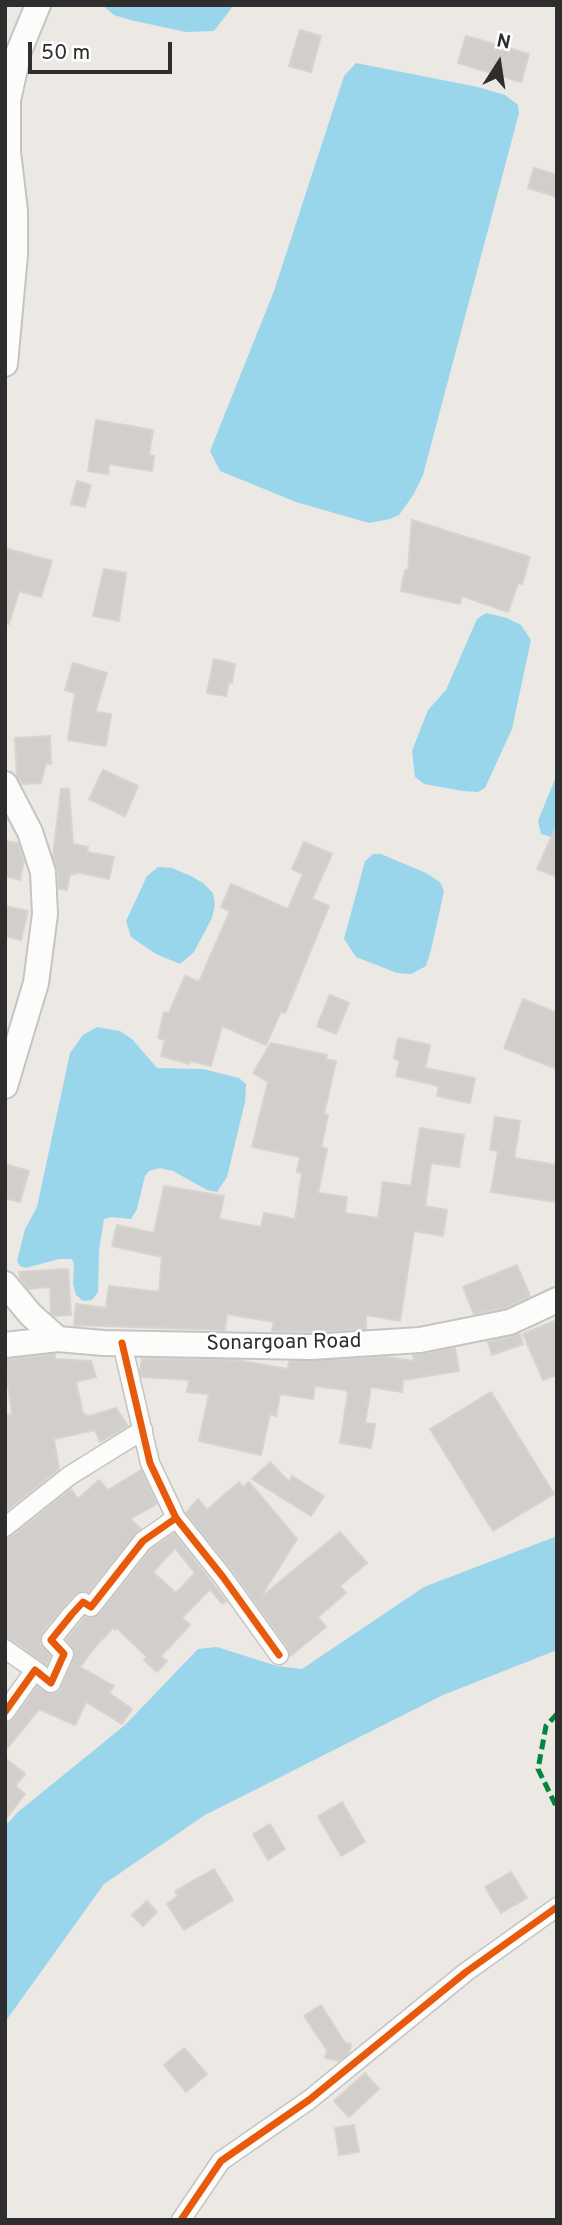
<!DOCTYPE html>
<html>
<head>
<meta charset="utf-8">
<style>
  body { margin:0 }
  #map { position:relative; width:562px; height:2225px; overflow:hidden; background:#ece8e4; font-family:Overpass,sans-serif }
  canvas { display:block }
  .frame { position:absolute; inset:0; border:7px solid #2e2e2e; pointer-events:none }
  .north { position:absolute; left:464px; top:28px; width:70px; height:70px; -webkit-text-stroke:5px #fff; paint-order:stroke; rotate:12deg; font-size:19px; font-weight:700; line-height:28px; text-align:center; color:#2e2e2e }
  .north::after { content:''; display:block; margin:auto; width:24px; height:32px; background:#2e2e2e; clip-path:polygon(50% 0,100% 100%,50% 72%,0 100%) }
  .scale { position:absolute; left:28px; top:42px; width:144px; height:32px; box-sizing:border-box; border:4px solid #2e2e2e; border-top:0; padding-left:9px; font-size:21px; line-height:24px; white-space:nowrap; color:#2e2e2e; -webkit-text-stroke:5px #fff; paint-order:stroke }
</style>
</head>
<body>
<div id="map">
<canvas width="562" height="2225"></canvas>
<div class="frame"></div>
<div class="north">N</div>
<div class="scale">50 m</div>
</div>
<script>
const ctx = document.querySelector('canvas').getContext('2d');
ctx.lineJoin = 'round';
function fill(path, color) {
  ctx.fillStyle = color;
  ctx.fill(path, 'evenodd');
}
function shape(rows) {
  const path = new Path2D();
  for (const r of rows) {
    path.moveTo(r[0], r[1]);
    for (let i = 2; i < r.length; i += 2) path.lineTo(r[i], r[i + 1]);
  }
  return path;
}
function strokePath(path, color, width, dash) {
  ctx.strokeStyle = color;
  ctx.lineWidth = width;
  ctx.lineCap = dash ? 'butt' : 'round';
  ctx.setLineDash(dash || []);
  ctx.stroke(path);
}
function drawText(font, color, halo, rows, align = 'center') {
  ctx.font = font + ' Overpass,sans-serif';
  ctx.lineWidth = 5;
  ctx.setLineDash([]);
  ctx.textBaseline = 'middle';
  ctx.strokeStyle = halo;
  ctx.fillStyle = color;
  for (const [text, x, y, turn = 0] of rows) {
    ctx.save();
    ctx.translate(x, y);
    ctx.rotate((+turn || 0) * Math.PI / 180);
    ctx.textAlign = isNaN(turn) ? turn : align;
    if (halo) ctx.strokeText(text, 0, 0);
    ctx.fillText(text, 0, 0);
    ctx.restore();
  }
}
fill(shape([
  [102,5,234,5,214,31,186,32,130,20,114,15],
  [356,63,478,87,505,95,518,105,519,113,423,475,414,494,399,515,390,519,369,523,296,502,220,471,210,451,274,291,344,76],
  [486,613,507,618,521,625,531,640,512,729,485,788,478,792,463,791,424,784,415,777,412,751,428,710,446,690,477,619],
  [557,774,557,839,541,834,538,821],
  [373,854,381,854,426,873,440,882,444,891,431,950,426,966,411,974,397,973,356,957,344,939,365,861],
  [158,867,172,868,191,876,203,883,213,893,215,904,212,918,194,952,180,964,156,954,131,937,126,921,147,876],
  [97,1027,120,1031,132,1039,157,1068,203,1069,239,1078,246,1084,245,1102,227,1177,217,1192,207,1190,173,1171,160,1168,149,1171,145,1176,137,1209,131,1219,112,1217,104,1219,99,1251,98,1292,92,1300,83,1301,76,1295,73,1284,74,1264,72,1259,59,1259,26,1268,20,1266,17,1261,25,1229,37,1207,70,1053,83,1035],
  [557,1536,557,1650,443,1695,205,1815,104,1884,5,2022,5,1826,18,1812,125,1725,198,1649,217,1647,277,1666,302,1669,424,1587]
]), '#99d6ec');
const building = shape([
  [300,30,321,36,311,72,289,66,300,30],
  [466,36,529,54,521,82,458,63,466,36],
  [534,168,557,175,557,197,528,188,534,168],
  [96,420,153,430,149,455,154,456,152,471,109,464,108,474,88,471,96,420],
  [77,481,91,485,85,507,71,504,77,481],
  [412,520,530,557,522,584,518,583,508,612,462,596,460,604,401,591,405,570,408,570,412,520],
  [5,548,52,561,41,597,19,591,9,624,5,623,5,548],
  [104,569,126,573,119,621,93,616,104,569],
  [214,659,235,664,232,683,229,682,226,696,207,693,214,659],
  [73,663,107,673,95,712,111,714,106,746,68,740,75,693,65,690,73,663],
  [50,736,51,764,46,763,41,783,22,784,17,776,15,738,50,736],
  [103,770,138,786,125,816,89,799,103,770],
  [61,789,69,789,73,844,88,847,87,852,114,857,109,879,76,872,76,874,70,874,67,890,59,889,58,871,53,856,61,789],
  [557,825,557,877,537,869,557,825],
  [5,841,18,843,24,861,20,880,5,876,5,841],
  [304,842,332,854,312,899,329,906,285,1013,281,1011,266,1045,222,1026,211,1066,190,1061,189,1064,161,1056,165,1040,158,1038,164,1012,169,1013,185,976,199,982,230,911,221,907,231,884,288,909,303,874,292,869,304,842],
  [5,906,28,911,21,940,5,936,5,906],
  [330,995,349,1003,336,1034,317,1026,330,995],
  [523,999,557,1013,557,1069,504,1048,523,999],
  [398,1038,430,1045,425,1068,475,1078,470,1103,437,1096,439,1086,396,1076,400,1061,394,1058,398,1038],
  [271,1043,327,1055,325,1059,336,1061,324,1114,328,1115,321,1147,327,1149,318,1193,347,1197,345,1213,378,1218,383,1182,411,1186,420,1128,464,1135,459,1167,431,1163,425,1206,447,1210,443,1236,414,1231,400,1321,366,1315,366,1329,311,1332,272,1331,274,1322,227,1314,225,1330,74,1325,76,1304,106,1308,109,1286,159,1292,162,1257,112,1246,117,1225,154,1233,164,1186,224,1196,219,1219,261,1227,264,1213,295,1219,302,1173,297,1172,300,1157,252,1147,268,1082,253,1073,271,1043],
  [495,1117,520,1121,514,1158,557,1165,555,1202,491,1192,498,1151,490,1150,495,1117],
  [5,1164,29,1171,20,1202,5,1198,5,1164],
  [517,1265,530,1296,505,1308,474,1314,463,1287,517,1265],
  [68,1269,71,1315,55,1316,51,1313,50,1287,28,1289,20,1278,19,1272,68,1269],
  [557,1320,557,1375,543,1380,523,1334,557,1320],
  [520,1334,523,1344,492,1355,488,1342,520,1334],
  [455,1348,459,1371,403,1380,402,1392,371,1387,365,1423,375,1424,371,1448,340,1443,348,1393,346,1390,315,1386,313,1399,280,1394,276,1416,270,1414,261,1455,199,1441,209,1394,187,1392,189,1380,142,1377,140,1372,142,1359,236,1360,288,1369,289,1361,387,1357,414,1361,413,1355,455,1348],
  [55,1354,55,1359,91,1361,96,1377,76,1382,83,1414,86,1414,87,1417,116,1408,128,1426,100,1442,95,1430,54,1439,59,1469,5,1512,5,1415,12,1415,5,1360,55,1354],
  [491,1392,554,1494,493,1531,430,1429,491,1392],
  [270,1462,289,1482,292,1476,324,1496,311,1516,252,1479,270,1462],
  [141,1470,157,1504,130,1519,141,1529,88,1592,80,1591,75,1594,42,1633,40,1644,51,1656,47,1665,12,1640,5,1638,5,1538,12,1536,71,1489,78,1499,99,1480,108,1490,141,1470],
  [239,1482,243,1487,249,1482,297,1539,260,1598,340,1532,367,1563,340,1586,346,1593,318,1617,326,1627,290,1656,288,1648,232,1570,186,1513,198,1499,207,1510,239,1482],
  [174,1533,226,1601,222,1604,210,1589,182,1618,190,1625,161,1656,167,1661,157,1672,144,1660,147,1657,117,1628,115,1630,113,1628,95,1647,80,1667,114,1686,109,1693,132,1709,122,1724,86,1702,75,1725,39,1709,5,1751,5,1723,14,1719,37,1686,51,1694,57,1692,61,1688,75,1653,66,1639,85,1617,91,1618,99,1614,151,1549,174,1533],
  [175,1548,195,1573,176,1593,153,1572,175,1548],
  [5,1758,25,1774,15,1786,25,1794,5,1820,5,1758],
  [342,1802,365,1842,341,1856,318,1816,342,1802],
  [270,1824,285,1849,268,1860,253,1834,270,1824],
  [214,1869,233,1900,184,1930,167,1904,178,1896,175,1891,214,1869],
  [511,1872,527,1898,501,1913,485,1887,511,1872],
  [147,1901,157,1912,143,1926,132,1915,147,1901],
  [321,2005,345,2043,351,2044,349,2053,339,2061,325,2058,327,2050,304,2016,321,2005],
  [184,2048,207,2074,186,2092,164,2065,184,2048],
  [365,2073,379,2089,349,2117,334,2101,365,2073],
  [354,2125,359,2152,339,2155,335,2128,354,2125]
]);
fill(building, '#d1cecb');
strokePath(building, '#d7d4d0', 2);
const minor = shape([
  [122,1343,150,1463,176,1518,223,1577,279,1655],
  [5,1527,69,1476,143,1430],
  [5,1649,35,1670],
  [5,1712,35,1670,51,1683,64,1654,51,1640,72,1614,83,1602,91,1607,143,1541,176,1518],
  [181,2220,221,2161,309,2100,466,1972,557,1907]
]);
const secondary = shape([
  [5,364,15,255,15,211,8,152,8,100,19,51,38,5],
  [5,784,30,832,43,872,45,914,36,983,5,1086],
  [5,1284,31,1315,58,1339],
  [5,1345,58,1339,103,1343,311,1347,420,1340,510,1322,557,1300]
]);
strokePath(minor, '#c5c4c5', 21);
strokePath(secondary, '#c5c4c5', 28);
strokePath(minor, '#fcfcfb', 18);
strokePath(secondary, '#fcfcfb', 24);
strokePath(shape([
  [557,1714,546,1726,538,1769,557,1808]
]), '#00873e', 5, [10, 5]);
strokePath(shape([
  [122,1343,150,1463,176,1518,223,1577,279,1655],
  [5,1712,35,1670,51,1683,64,1654,51,1640,72,1614,83,1602,91,1607,143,1541,176,1518],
  [181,2220,221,2161,309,2100,466,1972,557,1907]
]), '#e8590c', 7);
drawText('21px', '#2e2e2e', '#fff', [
  ["Sonargoan Road",284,1344,-1]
]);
</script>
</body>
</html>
